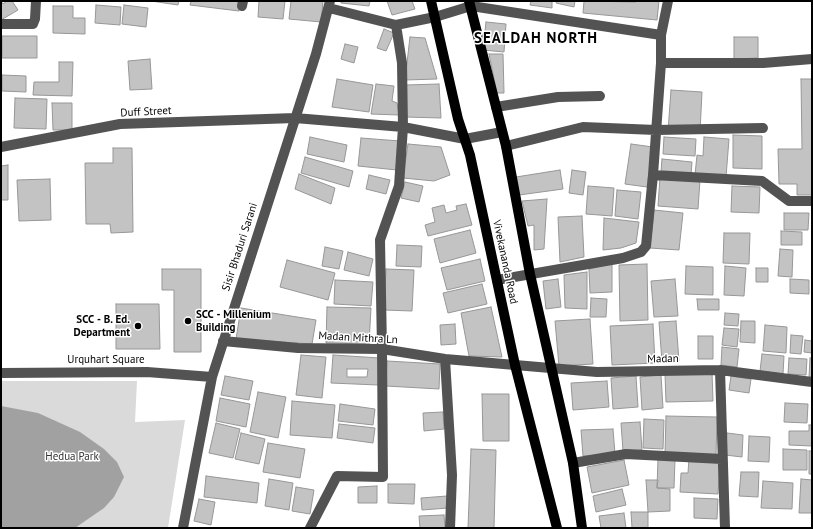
<!DOCTYPE html>
<html>
<head>
<meta charset="utf-8">
<style>
  body { margin:0 }
  #map { position:relative; width:813px; height:529px; overflow:hidden; background:#fff; font-family:"PT Sans",sans-serif }
  canvas { display:block }
  .frame { position:absolute; inset:0; border:2px solid #000; pointer-events:none }
</style>
</head>
<body>
<div id="map">
<canvas width="813" height="529"></canvas>
<div class="frame"></div>
</div>
<script>
const ctx = document.querySelector('canvas').getContext('2d');
ctx.lineJoin = 'round';
function fill(path, color) {
  ctx.fillStyle = color;
  ctx.fill(path, 'evenodd');
}
function shape(rows) {
  const path = new Path2D();
  for (const r of rows) {
    path.moveTo(r[0], r[1]);
    for (let i = 2; i < r.length; i += 2) path.lineTo(r[i], r[i + 1]);
  }
  return path;
}
function strokePath(path, color, width, dash) {
  ctx.strokeStyle = color;
  ctx.lineWidth = width;
  ctx.lineCap = dash ? 'butt' : 'round';
  ctx.setLineDash(dash || []);
  ctx.stroke(path);
}
function drawText(font, color, halo, rows, align = 'center') {
  ctx.font = font + ' "PT Sans",sans-serif';
  ctx.lineWidth = 3;
  ctx.setLineDash([]);
  ctx.textBaseline = 'middle';
  ctx.strokeStyle = halo;
  ctx.fillStyle = color;
  for (const [text, x, y, turn = 0] of rows) {
    ctx.save();
    ctx.translate(x, y);
    ctx.rotate((+turn || 0) * Math.PI / 180);
    ctx.textAlign = isNaN(turn) ? turn : align;
    if (halo) ctx.strokeText(text, 0, 0);
    ctx.fillText(text, 0, 0);
    ctx.restore();
  }
}
fill(shape([
  [1,381,137,381,135,422,185,420,168,528,1,528]
]), '#dadada');
fill(shape([
  [1,406,38,413,80,432,104,449,117,462,124,477,114,497,104,508,75,528,1,528]
]), '#a1a1a1');
const building = shape([
  [1,1,3,4,7,1,12,1,18,10,1,20,1,1],
  [151,1,179,1,178,5,151,1],
  [191,1,240,1,239,11,190,5,191,1],
  [259,1,285,1,283,19,258,17,259,1],
  [291,1,323,1,321,22,289,19,291,1],
  [341,1,370,1,369,6,341,3,341,1],
  [387,1,412,1,415,9,392,15,387,1],
  [531,1,552,1,552,8,530,5,531,1],
  [557,1,575,1,574,7,556,3,557,1],
  [584,1,636,2,637,1,659,1,657,20,583,13,584,1],
  [96,5,121,7,120,25,95,23,96,5],
  [124,5,148,8,146,27,122,24,124,5],
  [53,6,73,6,73,18,85,18,85,34,53,33,53,6],
  [486,22,506,24,504,52,483,50,486,22],
  [384,29,394,33,386,51,377,48,384,29],
  [2,36,37,36,37,58,2,58,2,36],
  [410,37,425,38,437,79,405,80,410,37],
  [734,37,758,37,758,58,734,59,734,37],
  [345,44,358,47,354,63,341,59,345,44],
  [489,54,503,54,504,93,497,93,489,54],
  [150,59,152,89,130,90,128,61,150,59],
  [59,62,73,62,72,96,33,95,34,82,59,82,59,62],
  [2,75,26,76,26,92,2,91,2,75],
  [337,79,373,85,369,112,332,107,337,79],
  [801,79,812,79,812,195,797,195,797,184,779,184,778,149,802,149,801,79],
  [376,84,394,86,392,101,397,103,399,115,371,114,376,84],
  [439,84,441,118,405,117,406,85,439,84],
  [671,90,702,92,700,132,668,131,671,90],
  [15,98,47,99,46,129,14,128,15,98],
  [52,103,72,103,72,130,53,130,52,103],
  [733,135,762,136,762,169,733,168,733,135],
  [310,137,347,145,344,162,307,154,310,137],
  [664,137,696,139,695,156,663,154,664,137],
  [704,137,729,139,726,177,695,175,697,155,703,156,704,137],
  [361,138,400,141,397,170,358,166,361,138],
  [408,144,441,147,450,175,434,181,403,178,408,144],
  [631,144,653,147,647,187,625,184,631,144],
  [113,148,132,148,133,232,111,233,110,224,86,224,85,163,113,163,113,148],
  [305,157,353,171,349,187,301,173,305,157],
  [662,159,692,162,691,175,661,172,662,159],
  [8,165,8,200,1,200,1,166,8,165],
  [560,170,563,189,519,195,516,177,560,170],
  [572,170,586,172,583,195,569,193,572,170],
  [299,174,335,188,331,204,295,189,299,174],
  [369,175,390,180,386,194,366,189,369,175],
  [660,177,700,180,698,209,658,206,660,177],
  [50,179,51,220,19,221,17,180,50,179],
  [405,182,423,186,419,202,401,198,405,182],
  [588,186,614,188,612,216,586,214,588,186],
  [732,186,760,187,759,213,731,212,732,186],
  [617,190,641,192,638,219,615,216,617,190],
  [547,199,544,249,534,250,534,225,528,226,522,201,547,199],
  [466,204,472,225,428,236,425,225,435,222,432,208,444,205,446,213,457,210,456,206,466,204],
  [654,210,683,213,679,250,650,248,654,210],
  [784,213,809,213,808,230,784,230,784,213],
  [582,216,584,257,560,262,558,217,582,216],
  [604,218,639,222,636,243,621,248,603,250,604,218],
  [470,230,476,253,440,263,434,239,470,230],
  [781,231,802,232,802,245,781,245,781,231],
  [724,233,750,233,749,264,723,263,724,233],
  [397,245,422,246,421,267,396,266,397,245],
  [325,247,343,251,339,269,322,266,325,247],
  [780,249,793,250,792,277,778,276,780,249],
  [348,252,373,259,369,276,344,270,348,252],
  [480,259,485,281,447,290,441,268,480,259],
  [287,260,335,273,328,300,280,287,287,260],
  [612,263,612,292,590,293,589,269,612,263],
  [647,264,648,320,620,321,619,265,647,264],
  [686,266,713,267,713,295,685,294,686,266],
  [725,266,746,268,744,296,724,295,725,266],
  [756,268,768,268,768,282,756,282,756,268],
  [162,269,201,269,201,352,174,352,174,290,162,290,162,269],
  [386,269,414,270,412,311,384,310,386,269],
  [587,272,587,309,565,308,564,275,587,272],
  [558,279,561,307,546,309,543,281,558,279],
  [675,279,678,316,654,317,651,281,675,279],
  [790,279,809,280,809,294,790,293,790,279],
  [335,280,373,282,371,306,334,304,335,280],
  [482,284,487,304,448,313,443,293,482,284],
  [591,298,607,299,606,317,590,317,591,298],
  [697,299,719,299,719,310,698,310,697,299],
  [116,304,159,304,160,349,116,349,116,304],
  [327,307,371,308,369,344,326,343,327,307],
  [491,307,502,357,469,356,461,313,491,307],
  [241,308,316,320,312,344,236,339,241,308],
  [725,313,739,314,738,326,724,325,725,313],
  [590,319,593,364,559,366,555,321,590,319],
  [676,321,679,361,662,362,659,322,676,321],
  [741,321,755,321,755,343,740,342,741,321],
  [455,324,456,344,441,345,440,325,455,324],
  [653,324,655,363,612,365,610,326,653,324],
  [765,325,787,327,786,353,763,351,765,325],
  [724,328,739,329,737,347,722,345,724,328],
  [791,335,803,336,801,354,790,353,791,335],
  [698,336,713,336,713,359,698,359,698,336],
  [805,340,812,341,812,353,804,352,805,340],
  [722,347,739,349,737,367,721,365,722,347],
  [762,354,784,356,783,374,760,371,762,354],
  [301,355,326,357,322,398,296,395,301,355],
  [333,355,380,358,378,385,331,383,333,355],
  [347,369,368,369,367,377,347,377,347,369],
  [789,358,807,359,806,375,788,374,789,358],
  [810,358,812,358,812,377,809,377,810,358],
  [387,361,440,364,439,389,386,386,387,361],
  [712,373,713,401,666,402,665,374,712,373],
  [661,375,663,408,642,410,640,377,661,375],
  [225,376,253,381,249,400,221,395,225,376],
  [636,376,638,407,613,409,611,378,636,376],
  [731,376,751,379,749,393,729,390,731,376],
  [607,381,609,407,573,410,571,383,607,381],
  [258,392,286,397,278,438,250,432,258,392],
  [482,394,509,394,509,441,483,441,482,394],
  [220,398,250,404,246,427,216,421,220,398],
  [292,401,335,405,332,438,290,435,292,401],
  [785,403,808,404,807,423,784,422,785,403],
  [340,404,375,409,373,425,338,421,340,404],
  [443,412,444,429,424,431,423,413,443,412],
  [666,416,717,417,716,455,665,453,666,416],
  [644,419,664,420,663,449,643,448,644,419],
  [640,422,642,450,623,451,621,423,640,422],
  [216,423,240,429,233,458,209,453,216,423],
  [339,424,375,428,373,443,337,438,339,424],
  [809,425,812,425,812,446,789,445,789,431,809,431,809,425],
  [613,429,615,454,583,456,581,430,613,429],
  [241,433,265,439,259,464,235,459,241,433],
  [727,433,743,435,742,457,725,455,727,433],
  [749,436,770,437,769,462,748,461,749,436],
  [268,443,305,449,300,478,263,472,268,443],
  [471,449,496,450,494,528,468,528,471,449],
  [783,449,807,450,807,470,783,470,783,449],
  [809,451,812,451,812,474,809,474,809,451],
  [689,458,720,460,718,494,680,492,681,473,688,473,689,458],
  [658,459,675,459,674,488,657,488,658,459],
  [624,460,629,485,592,493,587,467,624,460],
  [741,472,759,472,758,497,739,496,741,472],
  [206,476,259,483,257,503,204,497,206,476],
  [269,479,293,483,289,510,265,506,269,479],
  [801,479,812,480,812,513,799,513,801,479],
  [646,480,658,480,657,488,670,489,670,511,648,512,646,480],
  [763,481,793,483,792,509,761,508,763,481],
  [388,484,415,484,414,504,388,503,388,484],
  [377,486,377,503,358,503,358,487,377,486],
  [296,487,314,490,310,514,292,511,296,487],
  [622,489,626,505,596,512,593,496,622,489],
  [447,496,448,508,422,510,421,498,447,496],
  [694,498,718,499,717,519,694,518,694,498],
  [199,499,215,502,211,525,194,521,199,499],
  [631,512,648,512,648,528,632,528,631,512],
  [624,513,626,528,601,528,599,516,624,513],
  [444,515,445,528,420,528,419,516,444,515]
]);
fill(building, '#c3c3c3');
strokePath(building, '#979797', 1);
strokePath(shape([
  [242,6,243,1],
  [329,8,396,25,435,17,471,6,661,35],
  [1,24,33,24,35,19,36,1],
  [661,63,763,63,812,59],
  [496,107,558,97,600,96],
  [506,146,583,127,656,130,763,128],
  [1,147,120,124,295,118,403,127,465,139,502,132],
  [653,175,762,181,789,201,812,201],
  [497,280,623,258,641,252,646,246,653,175,661,63,661,35,668,1],
  [223,341,298,348,382,349,445,359,597,372,720,370,812,382],
  [445,359,452,475,450,528],
  [720,370,725,528],
  [1,373,147,372,212,377],
  [573,463,626,454,722,459],
  [183,528,212,377,316,54,330,1],
  [310,528,337,476,383,477,382,349,380,240,399,186,403,127,402,63,396,25]
]), '#535353', 10);
strokePath(shape([
  [431,1,458,119,470,155,515,365,557,528],
  [469,1,506,146,530,274,573,463,582,528]
]), '#000', 10);
for (const [x, y, r, color] of [
  [188,321,4,"#000"],
  [138,326,4,"#000"]
]) {
  const dot = new Path2D();
  dot.arc(x, y, r, 0, 2 * Math.PI);
  ctx.fillStyle = color;
  ctx.fill(dot);
  strokePath(dot, '#fff', 1.5);
}
drawText('11px', '#000', '#fff', [
  ["Duff Street",146,112,-3],
  ["Sisir Bhaduri Sarani",240,247,-72],
  ["Vivekananda Road",505,262,78],
  ["Madan Mithra Ln",358,338,3],
  ["Madan",663,359,-1],
  ["Urquhart Square",106,360]
]);
drawText('bold 11px', '#000', '#fff', [
  ["SCC - Millenium",196,315],
  ["Building",196,328],
  ["SCC - B. Ed.",130,320,"right"],
  ["Department",130,333,"right"]
], 'left');
drawText('11px', '#313131', '#fff', [
  ["Hedua Park",72,457]
]);
ctx.letterSpacing = '1px';
drawText('bold 15px', '#000', '#fff', [
  ["SEALDAH NORTH",536,39]
]);
ctx.letterSpacing = '0px';
</script>
</body>
</html>
